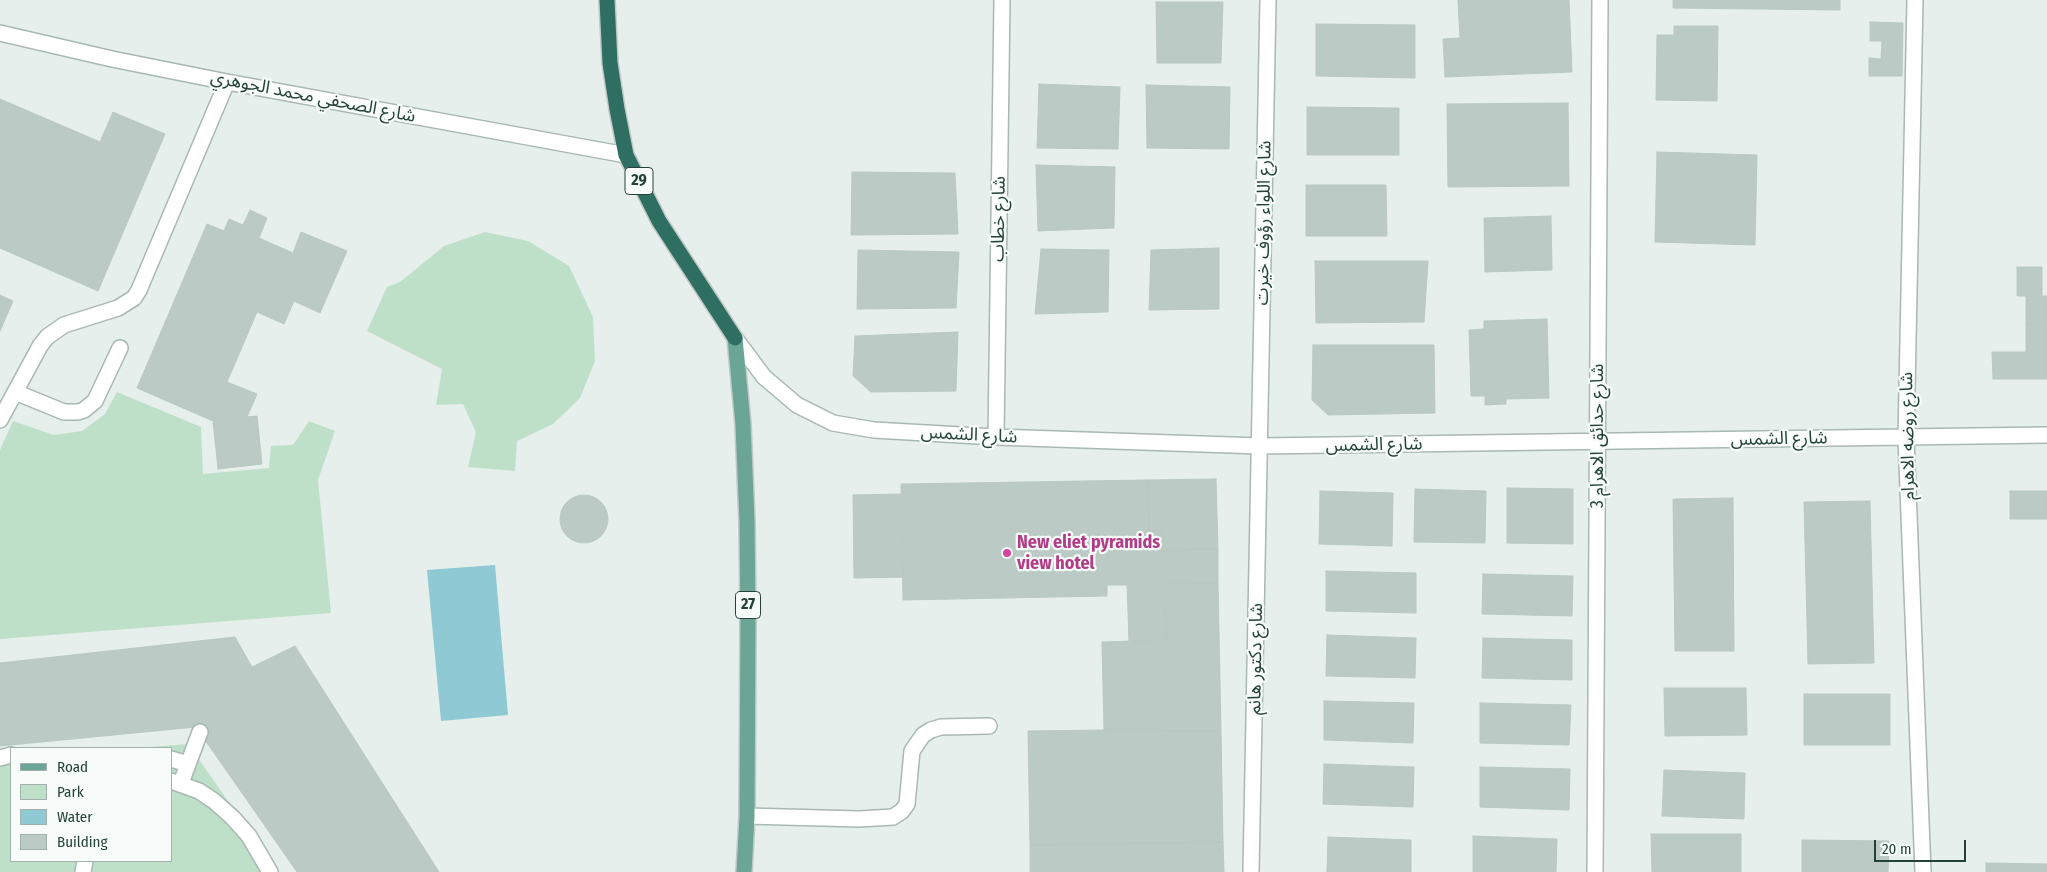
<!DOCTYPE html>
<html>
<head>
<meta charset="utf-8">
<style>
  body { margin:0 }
  #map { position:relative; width:2047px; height:872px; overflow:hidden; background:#e6efeb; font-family:"Fira Sans Condensed",sans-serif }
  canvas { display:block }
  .legend { position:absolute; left:10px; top:747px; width:162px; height:115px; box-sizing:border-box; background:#f7fbf9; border:1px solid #a3b1ad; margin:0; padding:6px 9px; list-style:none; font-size:15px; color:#24423a }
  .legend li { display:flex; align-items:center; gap:10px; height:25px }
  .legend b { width:25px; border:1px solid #a3b1ad }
  .scale { position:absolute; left:1874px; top:840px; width:92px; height:22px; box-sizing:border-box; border:2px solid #24423a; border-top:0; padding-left:6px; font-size:15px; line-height:18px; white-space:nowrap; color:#24423a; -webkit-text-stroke:4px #f7fbf9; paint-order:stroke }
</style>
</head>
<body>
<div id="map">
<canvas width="2047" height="872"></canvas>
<ul class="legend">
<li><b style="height:6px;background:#6aa596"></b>Road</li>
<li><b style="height:14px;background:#bfe0c8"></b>Park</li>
<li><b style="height:14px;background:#8ec9d4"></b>Water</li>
<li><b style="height:14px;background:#bbcac4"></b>Building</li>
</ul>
<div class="scale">20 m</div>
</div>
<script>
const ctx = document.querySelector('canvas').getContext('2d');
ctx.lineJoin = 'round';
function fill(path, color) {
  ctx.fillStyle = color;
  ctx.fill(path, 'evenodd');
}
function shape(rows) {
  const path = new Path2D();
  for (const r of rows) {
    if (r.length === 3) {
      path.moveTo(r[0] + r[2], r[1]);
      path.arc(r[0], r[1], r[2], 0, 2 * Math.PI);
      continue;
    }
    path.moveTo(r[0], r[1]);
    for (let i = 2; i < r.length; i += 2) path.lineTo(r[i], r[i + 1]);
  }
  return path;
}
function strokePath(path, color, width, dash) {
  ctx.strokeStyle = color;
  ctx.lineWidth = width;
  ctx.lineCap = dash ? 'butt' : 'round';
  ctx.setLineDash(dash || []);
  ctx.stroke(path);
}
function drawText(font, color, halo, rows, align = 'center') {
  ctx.font = font + ' "Fira Sans Condensed","Noto Sans Arabic",sans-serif';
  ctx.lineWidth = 4.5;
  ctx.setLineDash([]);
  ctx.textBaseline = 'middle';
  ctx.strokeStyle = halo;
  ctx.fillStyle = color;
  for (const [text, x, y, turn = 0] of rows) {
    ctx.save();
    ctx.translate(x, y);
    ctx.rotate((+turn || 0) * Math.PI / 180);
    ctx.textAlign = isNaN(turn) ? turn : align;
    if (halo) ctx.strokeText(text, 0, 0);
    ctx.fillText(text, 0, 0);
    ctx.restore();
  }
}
fill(shape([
  [485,232,528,241,569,266,593,317,595,361,580,398,553,424,517,441,515,471,468,467,476,432,463,404,436,405,442,369,367,331,387,287,400,282,444,246],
  [117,392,201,427,203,474,269,468,271,446,293,445,309,421,335,431,318,480,331,613,0,639,0,450,13,421,54,435,82,431,105,414],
  [188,744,278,872,0,872,0,760,11,759,11,861,171,861,171,748,136,748]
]), '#bfe0c8');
fill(shape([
  [495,565,508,715,441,721,427,570]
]), '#8ec9d4');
const building = shape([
  [1458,0,1569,0,1572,72,1445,77,1443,39,1460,38,1458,0],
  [1673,0,1759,0,1759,9,1673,8,1673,0],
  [1759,0,1840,0,1840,10,1759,9,1759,0],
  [1156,2,1223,2,1221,63,1157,63,1156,2],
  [1870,22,1903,23,1902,76,1869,76,1869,58,1881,59,1882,41,1870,41,1870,22],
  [1316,24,1415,25,1415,78,1316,76,1316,24],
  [1674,26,1718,26,1717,101,1656,100,1657,35,1674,35,1674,26],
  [1039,84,1120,87,1118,149,1037,148,1039,84],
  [1146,85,1230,87,1229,149,1147,148,1146,85],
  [0,99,100,142,113,112,165,134,98,291,0,248,0,99],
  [1568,103,1569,186,1448,187,1447,104,1568,103],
  [1307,107,1399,108,1399,155,1307,155,1307,107],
  [1657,152,1757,155,1755,245,1655,242,1657,152],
  [1036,165,1115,167,1114,228,1038,231,1036,165],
  [852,172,955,173,958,234,851,235,852,172],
  [1306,185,1386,185,1387,236,1306,236,1306,185],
  [250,210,267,218,259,238,293,253,301,232,347,251,320,313,294,301,284,324,257,312,227,382,257,394,247,417,257,416,262,464,218,469,213,421,137,388,207,224,224,231,229,219,243,225,250,210],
  [1551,216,1552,270,1485,272,1484,218,1551,216],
  [1219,248,1219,309,1149,310,1151,250,1219,248],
  [1041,249,1109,250,1108,312,1035,314,1041,249],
  [858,250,959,252,956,308,857,309,858,250],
  [1315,261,1428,261,1424,322,1316,323,1315,261],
  [2017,267,2042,267,2042,296,2017,296,2017,267],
  [0,295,13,301,0,331,0,295],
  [2026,296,2047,296,2047,324,2026,324,2026,296],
  [1547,319,1549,398,1506,399,1506,404,1485,405,1485,396,1471,396,1469,330,1484,329,1484,321,1547,319],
  [2026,324,2047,324,2047,379,1993,379,1992,352,2026,352,2026,324],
  [958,332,956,391,871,392,853,376,855,336,958,332],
  [1313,345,1434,345,1435,413,1328,415,1312,400,1313,345],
  [1216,479,1218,549,1164,550,1163,530,1149,531,1148,480,1216,479],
  [1148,480,1149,531,1163,530,1166,640,1129,641,1127,585,1107,585,1107,596,903,600,901,484,1148,480],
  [1507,488,1573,489,1573,544,1507,543,1507,488],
  [1415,489,1486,491,1485,543,1414,542,1415,489],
  [1320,491,1393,493,1392,546,1319,544,1320,491],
  [2010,491,2047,491,2047,519,2010,519,2010,491],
  [902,494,903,577,854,578,853,495,902,494],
  [584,519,24],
  [1733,498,1734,651,1675,651,1673,499,1733,498],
  [1870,501,1874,663,1808,664,1804,502,1870,501],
  [1218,549,1218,583,1165,582,1164,550,1218,549],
  [1326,571,1416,573,1416,613,1326,611,1326,571],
  [1483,574,1573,576,1572,616,1482,614,1483,574],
  [1165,582,1218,583,1221,731,1104,730,1102,642,1166,640,1165,582],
  [1327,635,1416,638,1415,678,1326,676,1327,635],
  [235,637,252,667,295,646,439,872,297,872,196,727,0,746,0,663,235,637],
  [1483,638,1572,640,1572,680,1482,678,1483,638],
  [1664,688,1746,688,1747,735,1665,736,1664,688],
  [1804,694,1890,694,1890,745,1804,745,1804,694],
  [1324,701,1414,703,1413,743,1324,740,1324,701],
  [1480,703,1571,705,1569,745,1480,743,1480,703],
  [1104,730,1221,731,1223,842,1030,845,1028,731,1104,730],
  [1324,764,1414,767,1413,807,1323,804,1324,764],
  [1480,767,1570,769,1569,810,1480,807,1480,767],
  [1664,770,1745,773,1744,819,1662,816,1664,770],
  [1651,834,1741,834,1741,872,1652,872,1651,834],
  [1473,836,1557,839,1556,872,1473,872,1473,836],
  [1328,837,1411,840,1411,872,1327,872,1328,837],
  [1802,840,1889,841,1888,872,1802,872,1802,840],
  [1223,842,1224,872,1030,872,1030,845,1223,842],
  [1986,863,2047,864,2047,872,1986,872,1986,863]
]);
fill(building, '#bbcac4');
strokePath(building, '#b8c9c2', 1);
const minor = shape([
  [1915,0,1906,438,1923,872],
  [0,33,112,59,227,82,626,155],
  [735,338,764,377,797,405,833,423,874,430,996,437,1260,446,2047,435],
  [15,392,64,412,78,412,84,410,95,401,120,348],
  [0,420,40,346,47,337,64,325,118,308,134,298,139,290,227,82],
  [996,437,1002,0],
  [0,758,11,755],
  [171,759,188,764],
  [171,781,199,791,214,801,233,818,249,836,270,872],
  [181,783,200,732],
  [747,816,859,819,893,817,902,811,907,804,912,751,923,735,931,730,941,727,989,726],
  [83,872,85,861],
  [1251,872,1268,0],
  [1595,872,1600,0]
]);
const major = shape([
  [735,338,743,424,747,522,748,620,747,816,744,872]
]);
const highway = shape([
  [607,0,610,63,617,109,626,155,659,221,735,338]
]);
strokePath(minor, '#a8b8b2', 18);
strokePath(major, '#c2cac8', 18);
strokePath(highway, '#c2cac8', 18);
strokePath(minor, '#fff', 15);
strokePath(major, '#6aa596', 15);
strokePath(highway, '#2f6f62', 15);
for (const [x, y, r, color] of [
  [1007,553,5,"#d1479c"]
]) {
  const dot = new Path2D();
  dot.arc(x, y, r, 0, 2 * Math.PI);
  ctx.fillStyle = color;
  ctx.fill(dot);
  strokePath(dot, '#f7fbf9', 2);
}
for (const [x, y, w] of [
  [639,181,28],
  [748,605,25]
]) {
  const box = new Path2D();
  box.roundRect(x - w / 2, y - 13.5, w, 27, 4);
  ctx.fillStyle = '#f7fbf9';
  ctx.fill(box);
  strokePath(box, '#24423a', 1);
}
drawText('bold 16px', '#24423a', null, [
  ["29",639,181],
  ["27",748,605]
]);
drawText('18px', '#24423a', '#f7fbf9', [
  ["شارع الصحفي محمد الجوهري",313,97,11],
  ["شارع خطاب",999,219,-89],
  ["شارع اللواء رؤوف خيرت",1264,223,-89],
  ["شارع الشمس",969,435,3],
  ["شارع حدائق الاهرام 3",1598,436,-90],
  ["شارع روضه الاهرام",1908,436,-91],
  ["شارع الشمس",1779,439,-1],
  ["شارع الشمس",1374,445,-1],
  ["شارع دكتور هانم",1256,659,-89]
]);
drawText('bold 18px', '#b23c85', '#f7fbf9', [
  ["New eliet pyramids",1017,543],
  ["view hotel",1017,564]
], 'left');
</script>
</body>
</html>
